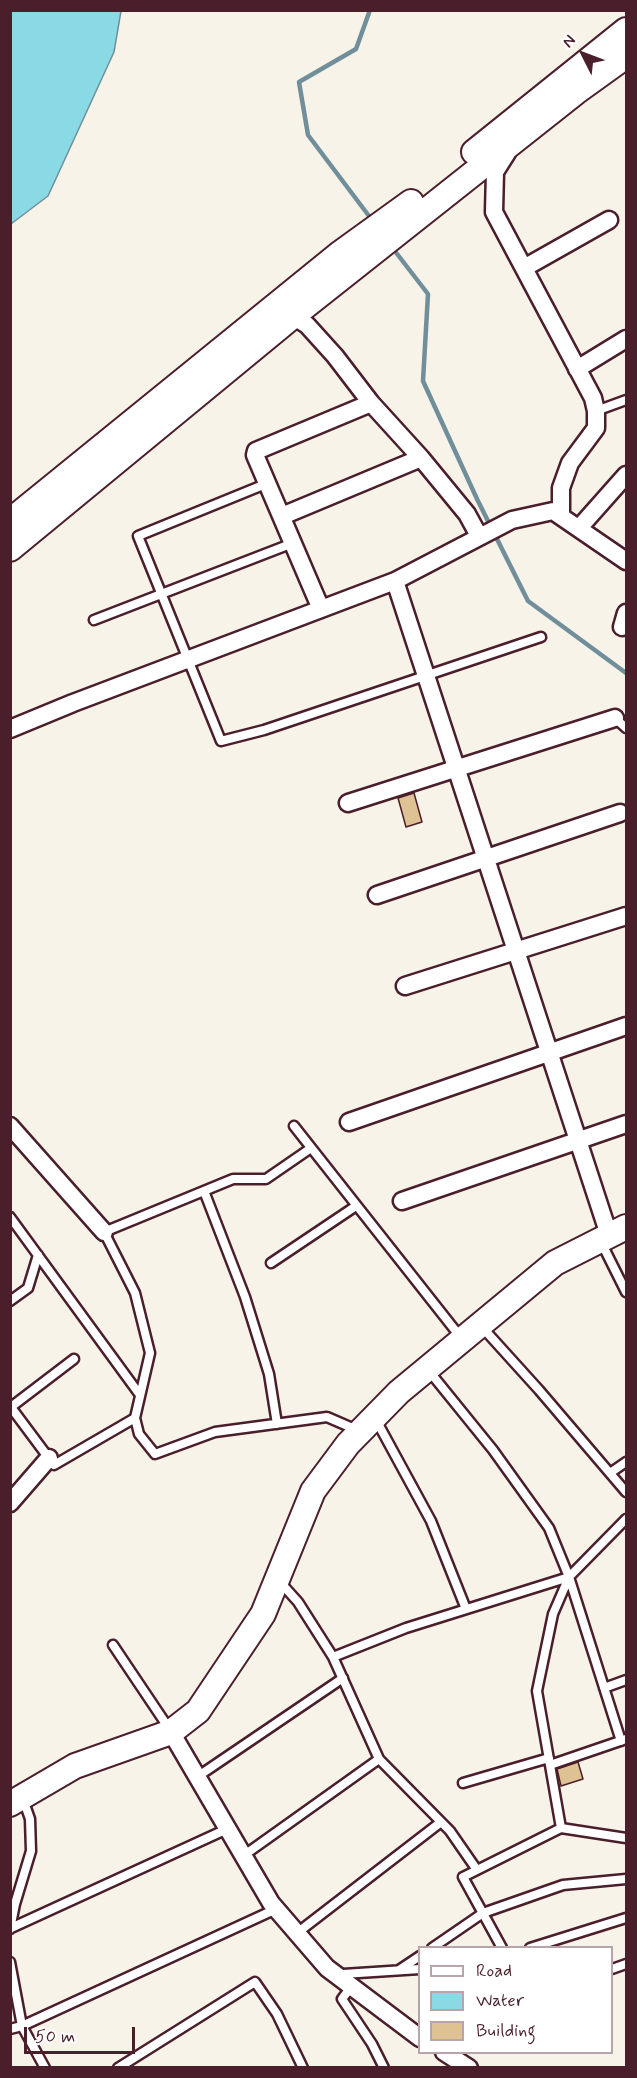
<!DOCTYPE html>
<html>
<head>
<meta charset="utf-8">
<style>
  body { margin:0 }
  #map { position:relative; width:637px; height:2078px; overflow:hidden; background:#f8f3e9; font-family:Mynerve,sans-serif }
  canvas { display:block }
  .frame { position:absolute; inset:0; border:12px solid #4a1f2b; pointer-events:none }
  .legend { position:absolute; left:418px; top:1946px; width:195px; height:108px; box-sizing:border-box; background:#fff; border:2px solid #b7a5aa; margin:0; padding:8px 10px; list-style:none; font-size:18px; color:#4a1f2b }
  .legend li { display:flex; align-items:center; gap:12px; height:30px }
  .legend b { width:30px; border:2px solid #b7a5aa }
  .north { position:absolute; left:553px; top:24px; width:60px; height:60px; -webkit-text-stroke:4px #fff; paint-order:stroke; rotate:312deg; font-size:16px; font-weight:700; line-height:24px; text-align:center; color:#4a1f2b }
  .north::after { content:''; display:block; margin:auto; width:21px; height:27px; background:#4a1f2b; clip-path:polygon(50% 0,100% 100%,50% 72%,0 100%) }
  .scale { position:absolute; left:24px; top:2027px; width:111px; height:27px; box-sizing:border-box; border:3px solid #4a1f2b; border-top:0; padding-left:8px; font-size:18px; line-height:21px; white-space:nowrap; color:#4a1f2b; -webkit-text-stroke:4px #fff; paint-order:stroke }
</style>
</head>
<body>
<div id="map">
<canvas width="637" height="2078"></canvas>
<div class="frame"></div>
<ul class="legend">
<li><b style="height:8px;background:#fff"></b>Road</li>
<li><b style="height:16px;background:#89dae4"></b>Water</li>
<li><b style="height:16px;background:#dec293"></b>Building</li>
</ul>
<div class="north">N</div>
<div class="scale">50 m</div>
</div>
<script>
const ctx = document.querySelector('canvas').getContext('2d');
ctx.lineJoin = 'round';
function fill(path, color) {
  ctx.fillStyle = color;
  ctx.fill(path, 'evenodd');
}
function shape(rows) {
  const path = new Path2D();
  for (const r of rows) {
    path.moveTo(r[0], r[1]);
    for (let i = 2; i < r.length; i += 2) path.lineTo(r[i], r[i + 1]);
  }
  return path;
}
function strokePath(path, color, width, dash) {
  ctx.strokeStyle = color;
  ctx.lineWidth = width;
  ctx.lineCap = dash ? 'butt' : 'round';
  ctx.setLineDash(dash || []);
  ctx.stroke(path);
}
const water = shape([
  [11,10,121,11,114,52,48,196,11,224,11,10]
]);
fill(water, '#89dae4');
strokePath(water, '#708f9a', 1.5);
strokePath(shape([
  [370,10,356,49,299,82,308,135,372,220],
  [391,246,428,294,423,381,477,499,528,601,626,673]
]), '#708f9a', 4.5);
const building = shape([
  [414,793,422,822,406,827,398,798,414,793],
  [578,1762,583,1779,561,1786,557,1769,578,1762]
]);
fill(building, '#dec293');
strokePath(building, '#4a1f2b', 1.5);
const lane = shape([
  [596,411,626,400],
  [268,483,138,536,221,741,264,730,541,637],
  [94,620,293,543],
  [615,718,626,728],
  [294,1126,462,1339],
  [311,1148,266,1179,233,1179,104,1232,135,1293,150,1353,135,1418,139,1434,155,1454,215,1432,327,1417,357,1430],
  [204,1191,245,1297,269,1374,277,1424],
  [10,1217,140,1395],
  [601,1242,626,1292],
  [271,1263,356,1206],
  [10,1301,28,1288,38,1255],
  [482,1327,539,1390,626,1492],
  [429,1371,493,1450,549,1528,569,1577,621,1741],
  [10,1406,54,1465,135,1418],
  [11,1407,74,1359],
  [376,1420,431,1521,466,1609],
  [610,1473,626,1462],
  [280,1582,298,1602,333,1657,379,1759,450,1831,477,1870],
  [113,1645,170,1730],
  [333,1657,406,1628,569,1577],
  [604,1688,626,1680],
  [550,1765,626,1739],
  [197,1777,343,1678],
  [463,1783,549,1758],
  [561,1828,537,1691,553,1614,569,1577,626,1519],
  [243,1856,379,1759],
  [11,1928,227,1829],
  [10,1929,15,1904,31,1851,30,1819,23,1799],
  [297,1933,441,1822],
  [432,1948,483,1913,563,1885,626,1879],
  [502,1948,463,1877,561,1828,626,1838],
  [530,1948,626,1918],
  [10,1962,22,2026,45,2068],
  [612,1969,626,1964],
  [399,1970,420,1956],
  [338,1977,343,1974,420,1969],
  [351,1987,342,1999,372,2044,384,2068],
  [10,2029,22,2026,276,1909],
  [118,2068,255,1982,277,2014,303,2068]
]);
const street = shape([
  [507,153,495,172,494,212,593,398,596,411,596,428,570,463,561,488,561,516],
  [524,268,609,220],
  [285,311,307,325,335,356,371,403,421,458,467,514,479,536],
  [577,369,626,339],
  [282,516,421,458],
  [579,528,626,475],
  [395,581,609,1235],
  [321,609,255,455,256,451,371,403],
  [622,627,626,613],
  [10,729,73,703,395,581,512,520,553,511,626,561],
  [348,803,615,718],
  [377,895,620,813],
  [405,986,626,916],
  [349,1122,626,1026],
  [10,1126,104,1232],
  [402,1201,626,1124],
  [10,1503,49,1458],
  [171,1732,271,1903,327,1968,420,2038],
  [444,2052,469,2068]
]);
const secondary = shape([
  [474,152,626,30],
  [10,521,339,254,411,202],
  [10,549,293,316,576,92,626,56],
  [10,1804,75,1766,171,1732,198,1711,263,1614,313,1491,348,1444,399,1392,555,1263,626,1227]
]);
strokePath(lane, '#4a1f2b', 13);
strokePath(street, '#4a1f2b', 21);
strokePath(secondary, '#4a1f2b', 28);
strokePath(lane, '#fff', 8);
strokePath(street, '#fff', 16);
strokePath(secondary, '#fff', 24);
</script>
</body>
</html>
